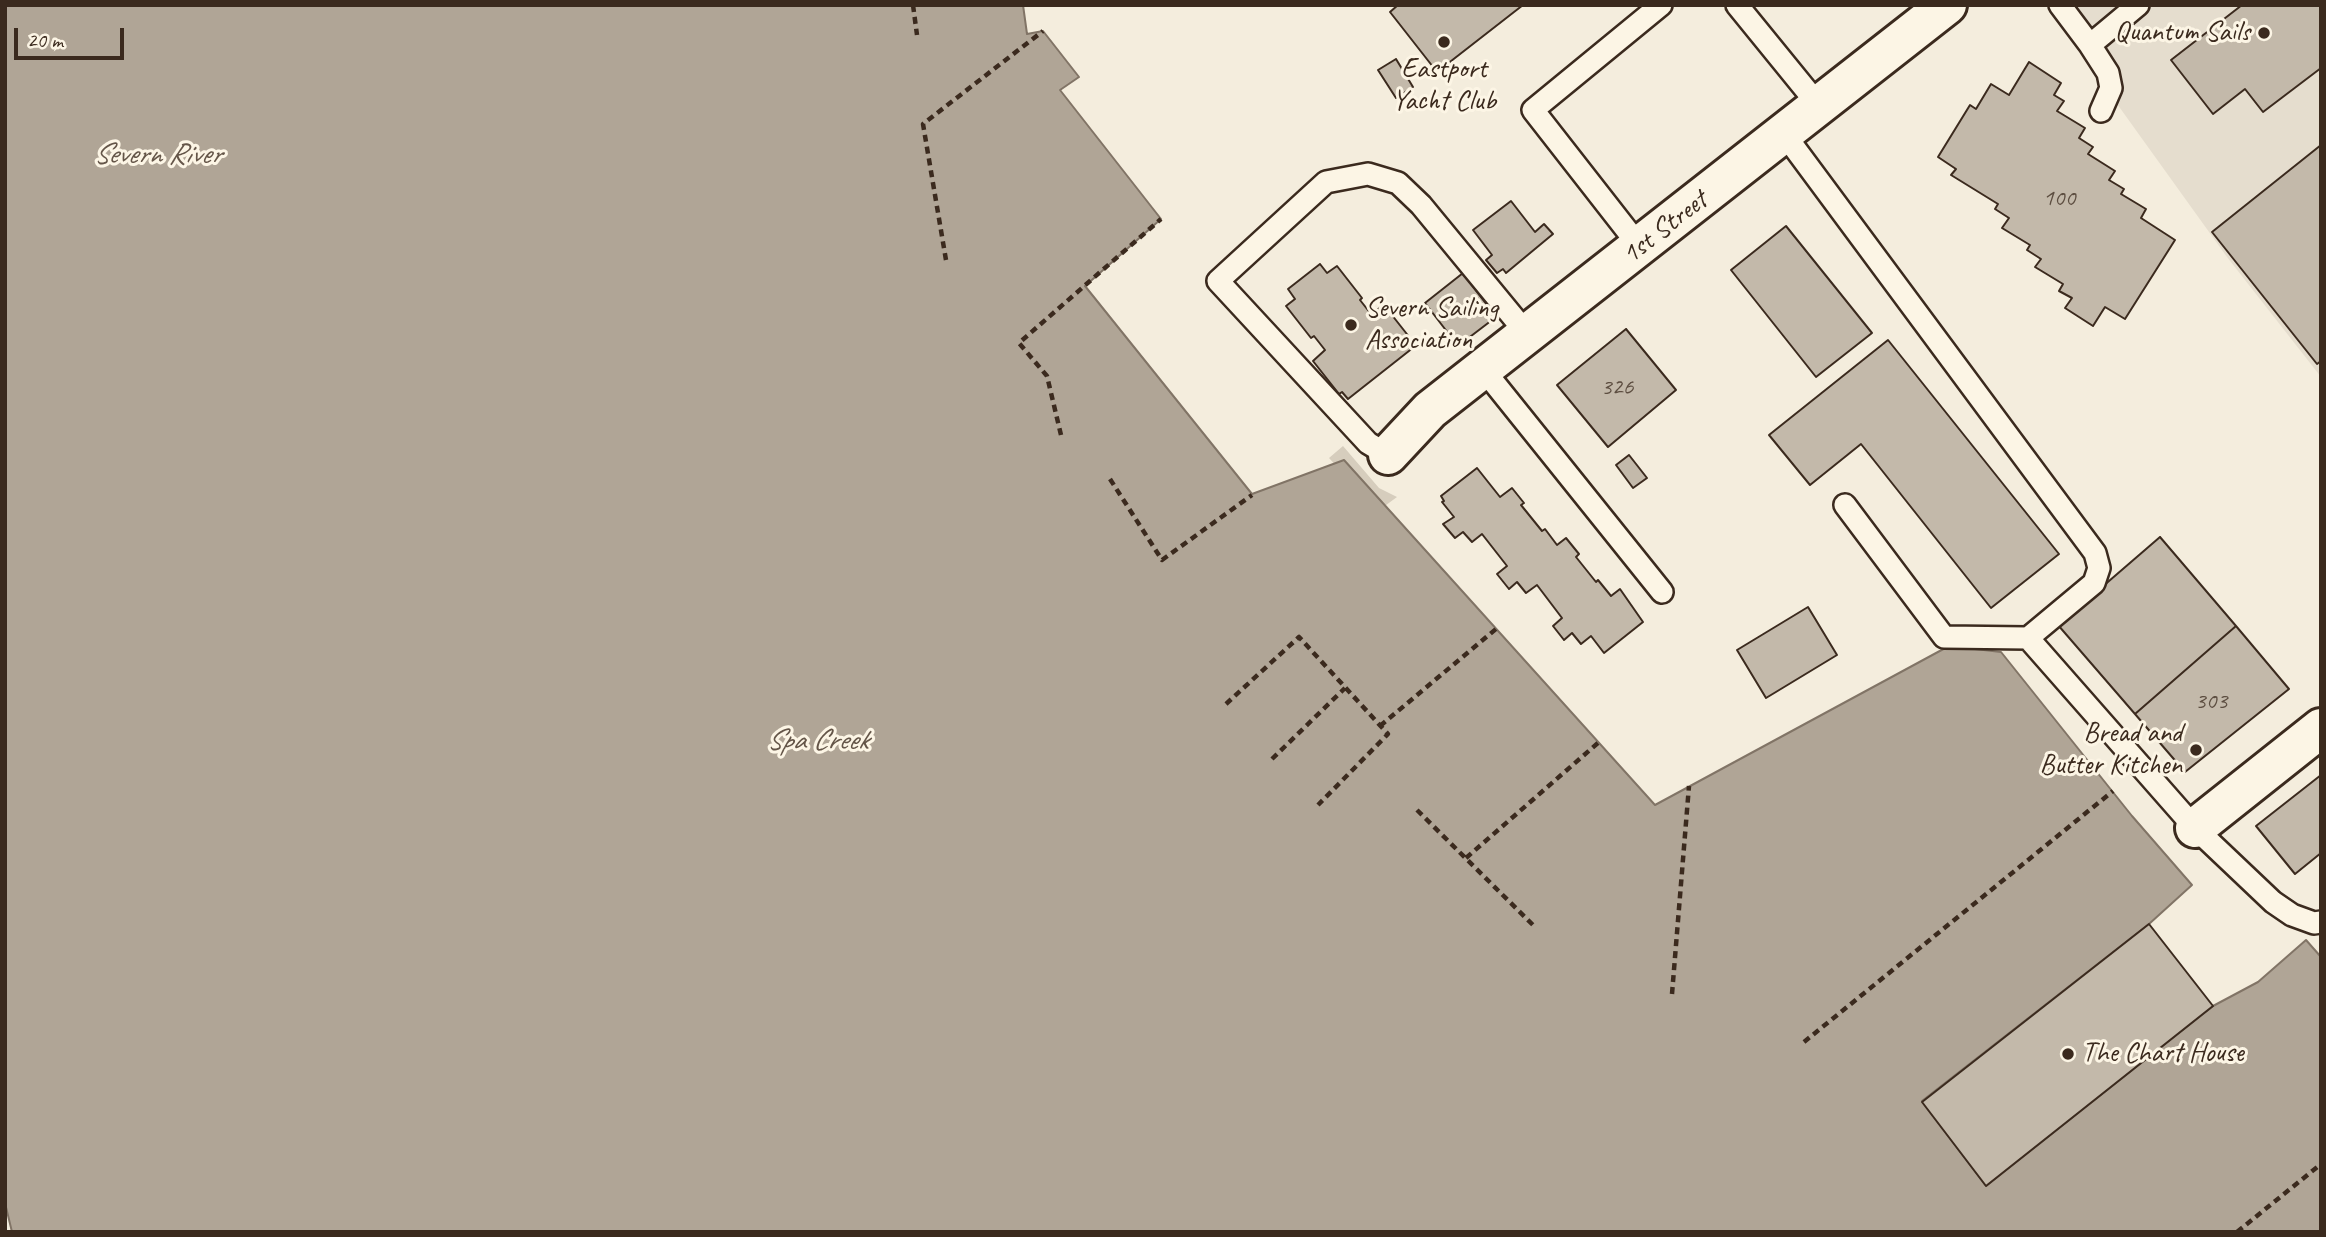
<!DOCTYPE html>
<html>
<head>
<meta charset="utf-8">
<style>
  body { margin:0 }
  #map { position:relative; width:2326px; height:1237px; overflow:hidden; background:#f4eddd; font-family:Caveat,sans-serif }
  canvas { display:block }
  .frame { position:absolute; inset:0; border:7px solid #3b2a1e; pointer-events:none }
  .scale { position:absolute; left:14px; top:28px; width:110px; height:32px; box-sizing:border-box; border:4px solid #3b2a1e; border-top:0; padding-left:9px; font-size:21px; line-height:24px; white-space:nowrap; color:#3b2a1e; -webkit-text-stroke:5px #fcf5e5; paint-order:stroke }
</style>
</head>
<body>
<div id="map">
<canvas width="2326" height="1237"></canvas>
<div class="frame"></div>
<div class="scale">20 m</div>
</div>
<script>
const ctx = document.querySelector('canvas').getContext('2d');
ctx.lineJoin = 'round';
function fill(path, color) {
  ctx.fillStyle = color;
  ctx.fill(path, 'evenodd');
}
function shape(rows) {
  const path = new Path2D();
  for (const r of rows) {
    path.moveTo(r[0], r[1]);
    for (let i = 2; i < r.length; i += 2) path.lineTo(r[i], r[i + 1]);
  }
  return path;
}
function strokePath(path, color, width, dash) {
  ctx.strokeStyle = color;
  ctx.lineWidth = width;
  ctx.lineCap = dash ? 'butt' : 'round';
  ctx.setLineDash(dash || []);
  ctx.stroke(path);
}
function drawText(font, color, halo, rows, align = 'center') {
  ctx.font = font + ' Caveat,sans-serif';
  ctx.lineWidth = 6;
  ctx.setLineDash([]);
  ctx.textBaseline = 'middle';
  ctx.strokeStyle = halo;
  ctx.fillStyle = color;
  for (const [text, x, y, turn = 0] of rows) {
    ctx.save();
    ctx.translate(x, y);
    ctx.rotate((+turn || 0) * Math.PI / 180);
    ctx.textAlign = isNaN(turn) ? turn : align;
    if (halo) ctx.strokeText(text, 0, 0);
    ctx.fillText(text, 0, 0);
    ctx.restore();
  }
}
fill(shape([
  [2046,5,2321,5,2321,377,2227,257]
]), '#e5ddce');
fill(shape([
  [1343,446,1379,488,1397,497,1378,511,1329,458]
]), '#d6cdbd');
const water = shape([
  [5,5,1023,5,1027,34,1043,31,1079,77,1060,90,1161,219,1085,286,1252,494,1344,460,1655,805,1949,646,2001,652,2132,816,2192,885,2149,924,1922,1101,1986,1186,2213,1006,2258,982,2306,940,2321,957,2321,1232,12,1232,5,1203,5,5]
]);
fill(water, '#b0a596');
strokePath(water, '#817466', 2);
const building = shape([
  [1398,5,1523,5,1437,72,1390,12,1398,5],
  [2242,5,2321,5,2321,68,2263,112,2245,89,2213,114,2171,60,2242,5],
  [1396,59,1413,87,1396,98,1378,70,1396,59],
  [2029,62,2061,83,2054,95,2064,101,2057,111,2085,128,2079,138,2093,147,2088,154,2115,171,2109,180,2124,189,2121,194,2146,209,2141,218,2175,240,2125,319,2105,307,2093,326,2065,308,2072,298,2059,291,2063,284,2035,267,2041,259,2027,250,2030,245,2002,228,2009,218,1995,209,1998,204,1951,175,1956,169,1938,157,1970,105,1976,109,1991,84,2009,95,2029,62],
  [2321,145,2321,361,2317,364,2212,232,2321,145],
  [1511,201,1535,232,1544,224,1553,234,1506,273,1503,269,1497,273,1486,260,1492,255,1473,230,1511,201],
  [1786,226,1872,333,1816,377,1731,270,1786,226],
  [1320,264,1327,273,1337,266,1362,298,1360,300,1371,314,1384,305,1410,338,1409,340,1414,347,1348,399,1342,392,1339,394,1313,361,1325,350,1314,336,1311,338,1286,306,1295,299,1288,289,1320,264],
  [1463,273,1496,317,1458,346,1425,303,1463,273],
  [1626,329,1676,390,1608,447,1557,385,1626,329],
  [1888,340,2059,554,1991,608,1861,444,1810,485,1769,435,1888,340],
  [1629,455,1647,478,1633,488,1616,465,1629,455],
  [1477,468,1500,497,1512,488,1524,503,1521,505,1542,531,1545,529,1557,545,1566,538,1579,554,1576,557,1596,582,1598,580,1611,596,1620,589,1643,622,1604,653,1591,636,1581,644,1572,633,1564,640,1553,626,1562,618,1537,585,1526,593,1517,582,1509,589,1497,574,1507,566,1482,534,1472,542,1463,532,1455,538,1443,524,1454,517,1442,502,1444,501,1441,496,1477,468],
  [2160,537,2236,626,2135,714,2058,625,2160,537],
  [1808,607,1837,655,1766,698,1737,650,1808,607],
  [2236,626,2289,689,2185,772,2135,714,2236,626],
  [2321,775,2321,853,2295,874,2256,826,2321,775],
  [2149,924,2213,1006,1986,1186,1922,1102,2149,924]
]);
fill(building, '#c3b9aa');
strokePath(building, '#3b2a1e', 2);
const lane = shape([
  [1737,5,1820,107],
  [2060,5,2090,45,2138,5],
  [2090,45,2108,73,2111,88,2101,111],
  [1785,135,2095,553,2099,568,2094,583,2028,638],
  [1640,247,1533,110,1661,5],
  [1483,369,1662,592],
  [1388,455,1368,443,1218,281,1326,182,1368,174,1398,183,1421,205,1528,335],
  [1845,505,1944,637,2028,638,2195,828,2273,902,2292,915,2314,923,2321,922]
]);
const street = shape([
  [1388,455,1430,410,1947,5],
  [2195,828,2321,728]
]);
strokePath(lane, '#3b2a1e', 26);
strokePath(street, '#3b2a1e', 44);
strokePath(shape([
  [913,5,917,35],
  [946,260,923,124,1043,31],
  [1061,435,1047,376,1019,343,1161,219],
  [1110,479,1162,560,1252,495],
  [1226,704,1299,637,1388,734,1318,805],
  [1380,726,1496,629],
  [1272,759,1345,688],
  [1417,810,1536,928],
  [1466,858,1599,742],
  [1672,994,1689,786],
  [1804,1042,2113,791],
  [2237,1232,2321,1164]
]), '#3b2a1e', 4.5, [7, 5]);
strokePath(lane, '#fcf5e5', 21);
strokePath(street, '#fcf5e5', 38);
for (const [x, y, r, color] of [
  [2264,33,7,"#3b2a1e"],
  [1444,42,7,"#3b2a1e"],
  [1351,325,7,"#3b2a1e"],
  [2196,750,7,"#3b2a1e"],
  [2068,1054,7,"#3b2a1e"]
]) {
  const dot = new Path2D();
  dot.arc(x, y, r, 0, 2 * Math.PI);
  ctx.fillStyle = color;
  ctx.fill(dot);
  strokePath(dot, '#fcf5e5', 2.5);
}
drawText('24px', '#5d4e41', null, [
  ["100",2059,199],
  ["326",1617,388],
  ["303",2211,702]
]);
drawText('28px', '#3b2a1e', '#fcf5e5', [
  ["Quantum Sails",2250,33],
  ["Eastport",1444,70,"center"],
  ["Yacht Club",1444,102,"center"],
  ["Severn Sailing",1365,309,"left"],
  ["Association",1365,341,"left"],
  ["Bread and",2182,734],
  ["Butter Kitchen",2182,766],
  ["The Chart House",2082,1054,"left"]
], 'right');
drawText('28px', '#3b2a1e', '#fcf5e5', [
  ["1st Street",1665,228,-38]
]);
drawText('italic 30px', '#645548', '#fcf5e5', [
  ["Severn River",157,155],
  ["Spa Creek",817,741]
]);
</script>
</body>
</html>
